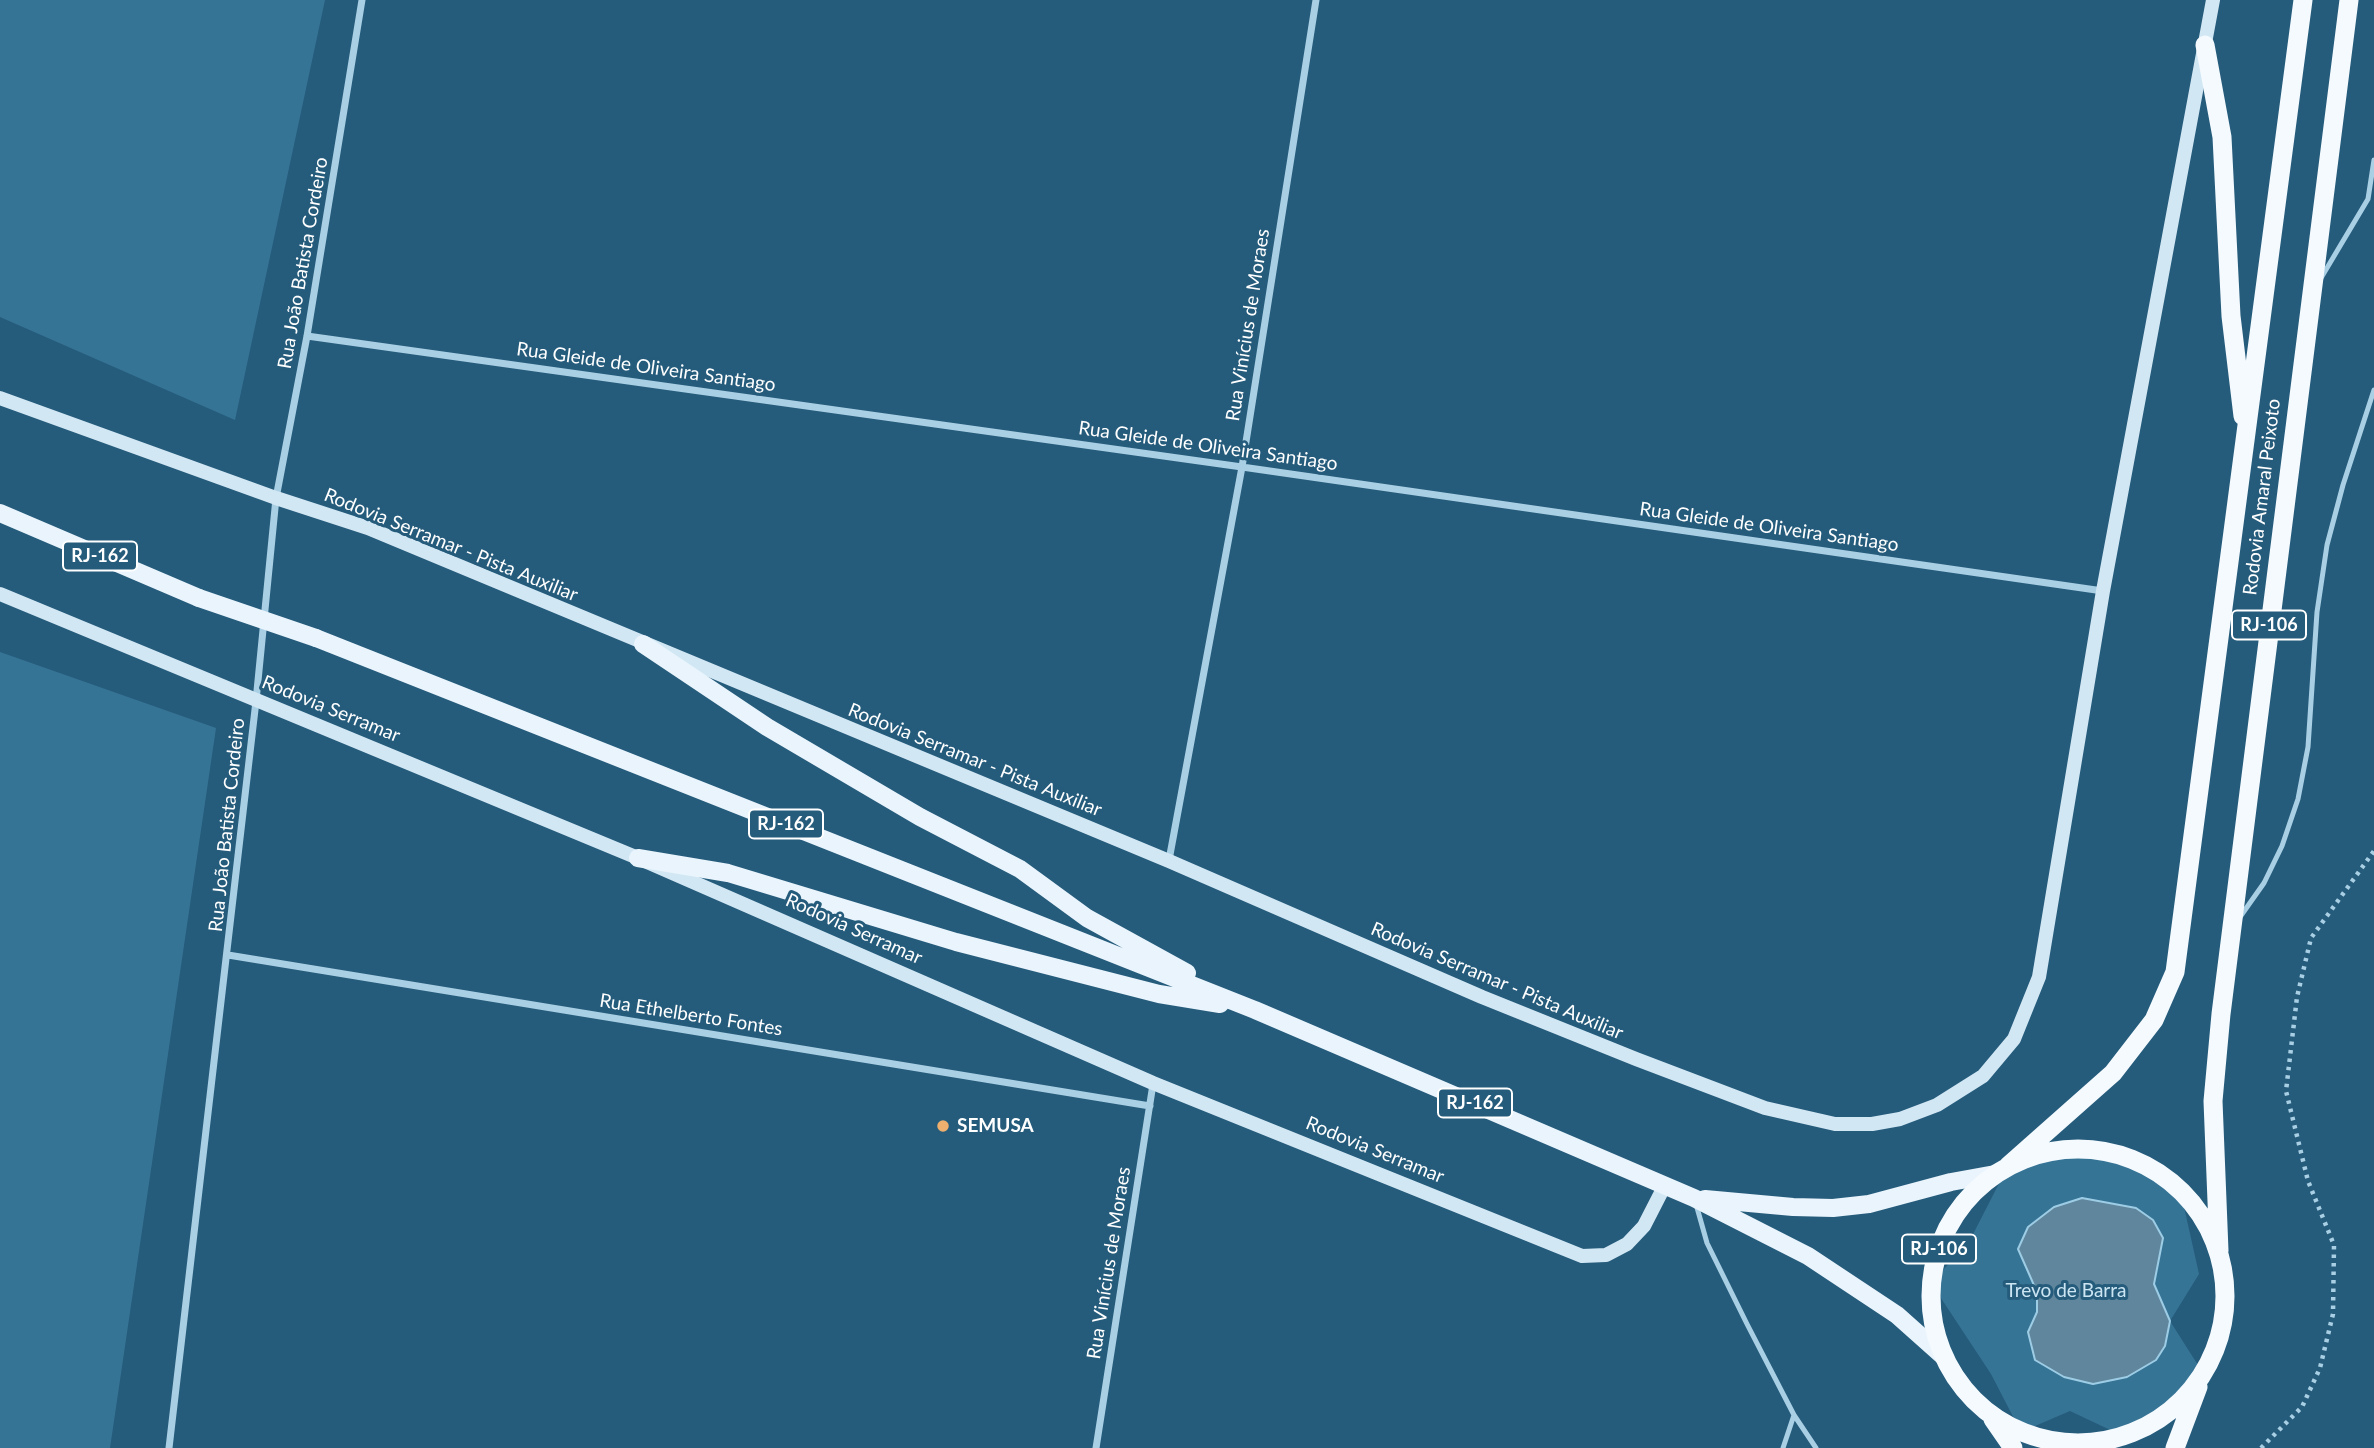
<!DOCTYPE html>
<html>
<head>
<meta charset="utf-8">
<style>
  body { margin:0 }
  canvas { display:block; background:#255b7b }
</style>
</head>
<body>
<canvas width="2374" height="1448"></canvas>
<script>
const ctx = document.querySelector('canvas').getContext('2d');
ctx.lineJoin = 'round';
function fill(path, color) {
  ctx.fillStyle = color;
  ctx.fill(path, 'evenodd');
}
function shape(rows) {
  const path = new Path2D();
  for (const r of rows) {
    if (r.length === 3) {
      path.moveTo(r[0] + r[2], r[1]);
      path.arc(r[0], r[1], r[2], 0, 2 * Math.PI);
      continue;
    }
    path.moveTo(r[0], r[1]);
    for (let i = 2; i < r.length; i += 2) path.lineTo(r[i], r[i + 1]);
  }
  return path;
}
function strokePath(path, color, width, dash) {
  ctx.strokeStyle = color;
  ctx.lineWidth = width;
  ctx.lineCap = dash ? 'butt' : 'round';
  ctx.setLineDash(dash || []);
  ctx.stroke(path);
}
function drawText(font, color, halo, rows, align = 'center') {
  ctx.font = font + ' Lato,sans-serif';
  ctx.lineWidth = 6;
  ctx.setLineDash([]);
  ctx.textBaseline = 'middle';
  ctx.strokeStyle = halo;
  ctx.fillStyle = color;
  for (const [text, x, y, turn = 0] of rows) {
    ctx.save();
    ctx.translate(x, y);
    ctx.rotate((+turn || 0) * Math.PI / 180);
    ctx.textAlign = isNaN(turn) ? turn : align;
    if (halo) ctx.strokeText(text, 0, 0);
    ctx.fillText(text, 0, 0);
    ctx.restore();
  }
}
fill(shape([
  [0,0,325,0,235,420,0,317],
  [0,652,216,728,110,1448,0,1448],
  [2079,1148,2116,1153,2180,1189,2199,1274,2170,1321,2203,1373,2123,1436,2070,1411,2021,1432,1991,1374,1931,1283,1969,1242,2008,1166,2042,1153]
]), '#367496');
const water = shape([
  [2082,1198,2136,1208,2153,1220,2163,1238,2154,1284,2170,1321,2165,1346,2156,1360,2127,1377,2093,1384,2064,1377,2035,1360,2028,1332,2037,1312,2037,1292,2018,1249,2028,1227,2054,1207,2082,1198]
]);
fill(water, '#60869d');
strokePath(water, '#9dcce5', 2);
strokePath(shape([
  [2261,1448,2302,1407,2320,1368,2333,1314,2334,1245,2308,1181,2286,1091,2297,997,2311,938,2374,851]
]), '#a9cfe4', 4.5, [3.5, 5]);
strokePath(shape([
  [2321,278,2368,199,2374,160],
  [2240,917,2264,883,2282,846,2298,799,2308,747,2317,612,2327,545,2343,485,2374,390],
  [1696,1204,1707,1243,1747,1324,1794,1415,1816,1448],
  [1783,1448,1794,1415]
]), '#a9cfe4', 5);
strokePath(shape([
  [307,336,1242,467,2103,591],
  [1169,860,1242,467,1316,0],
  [228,955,1150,1106],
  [169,1448,256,701,276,498,307,336,362,0],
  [1096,1448,1153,1084]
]), '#a9cfe4', 7);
strokePath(shape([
  [0,398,276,498,368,528,1169,861,1482,997,1636,1059,1765,1108,1835,1124,1872,1124,1900,1119,1937,1105,1983,1076,2014,1039,2039,977,2103,591,2213,0],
  [0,594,638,858,1153,1083,1582,1256,1606,1255,1627,1244,1644,1226,1665,1185]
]), '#d2e7f4', 14);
strokePath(shape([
  [0,513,199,598],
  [316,638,1255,1010,1694,1198,1808,1256,1897,1315,1943,1356],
  [643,644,767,727,920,817,1020,869,1087,918,1187,973],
  [638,858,728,873,956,942,1159,994,1220,1004],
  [1705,1199,1793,1207,1833,1208,1869,1204,1951,1182,1995,1174]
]), '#e9f4fc', 18);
strokePath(shape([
  [2205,45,2222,137,2231,316,2243,416],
  [2078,1296,147],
  [2008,1166,2113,1073,2154,1020,2175,972,2303,0],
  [2219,1251,2213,1101,2221,1014,2349,0],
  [1993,1419,2013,1448],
  [2175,1448,2198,1387]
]), '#f4fafe', 19);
strokePath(shape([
  [199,598,316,638]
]), '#e9f4fc', 18);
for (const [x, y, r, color] of [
  [943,1126,7,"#edb06e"]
]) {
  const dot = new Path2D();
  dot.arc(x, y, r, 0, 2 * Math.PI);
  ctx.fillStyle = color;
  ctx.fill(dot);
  strokePath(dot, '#255b7b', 2.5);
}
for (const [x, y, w] of [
  [100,556,74],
  [2269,625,74],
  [786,824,74],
  [1475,1103,74],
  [1939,1249,74]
]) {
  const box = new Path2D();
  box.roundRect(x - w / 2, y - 14.5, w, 29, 5);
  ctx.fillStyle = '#255b7b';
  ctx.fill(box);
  strokePath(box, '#fff', 2);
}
drawText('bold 18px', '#fff', null, [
  ["RJ-162",100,556],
  ["RJ-106",2269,625],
  ["RJ-162",786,824],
  ["RJ-162",1475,1103],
  ["RJ-106",1939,1249]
]);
drawText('19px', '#fff', '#255b7b', [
  ["Rua João Batista Cordeiro",303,263,-80],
  ["Rua Vinícius de Moraes",1248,325,-81],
  ["Rua Gleide de Oliveira Santiago",646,367,8],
  ["Rua Gleide de Oliveira Santiago",1208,446,8],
  ["Rodovia Amaral Peixoto",2262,497,-83],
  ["Rua Gleide de Oliveira Santiago",1769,527,8],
  ["Rodovia Serramar - Pista Auxiliar",451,545,22],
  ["Rodovia Serramar",331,709,22],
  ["Rodovia Serramar - Pista Auxiliar",975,760,22],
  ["Rua João Batista Cordeiro",227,825,-84],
  ["Rodovia Serramar",854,929,24],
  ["Rodovia Serramar - Pista Auxiliar",1497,981,23],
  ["Rua Ethelberto Fontes",691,1015,9],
  ["Rodovia Serramar",1375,1150,22],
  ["Rua Vinícius de Moraes",1109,1263,-81]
]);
drawText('bold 19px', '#fff', '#255b7b', [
  ["SEMUSA",957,1126]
], 'left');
drawText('19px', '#cce5f3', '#255b7b', [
  ["Trevo de Barra",2066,1291]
]);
</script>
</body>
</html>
